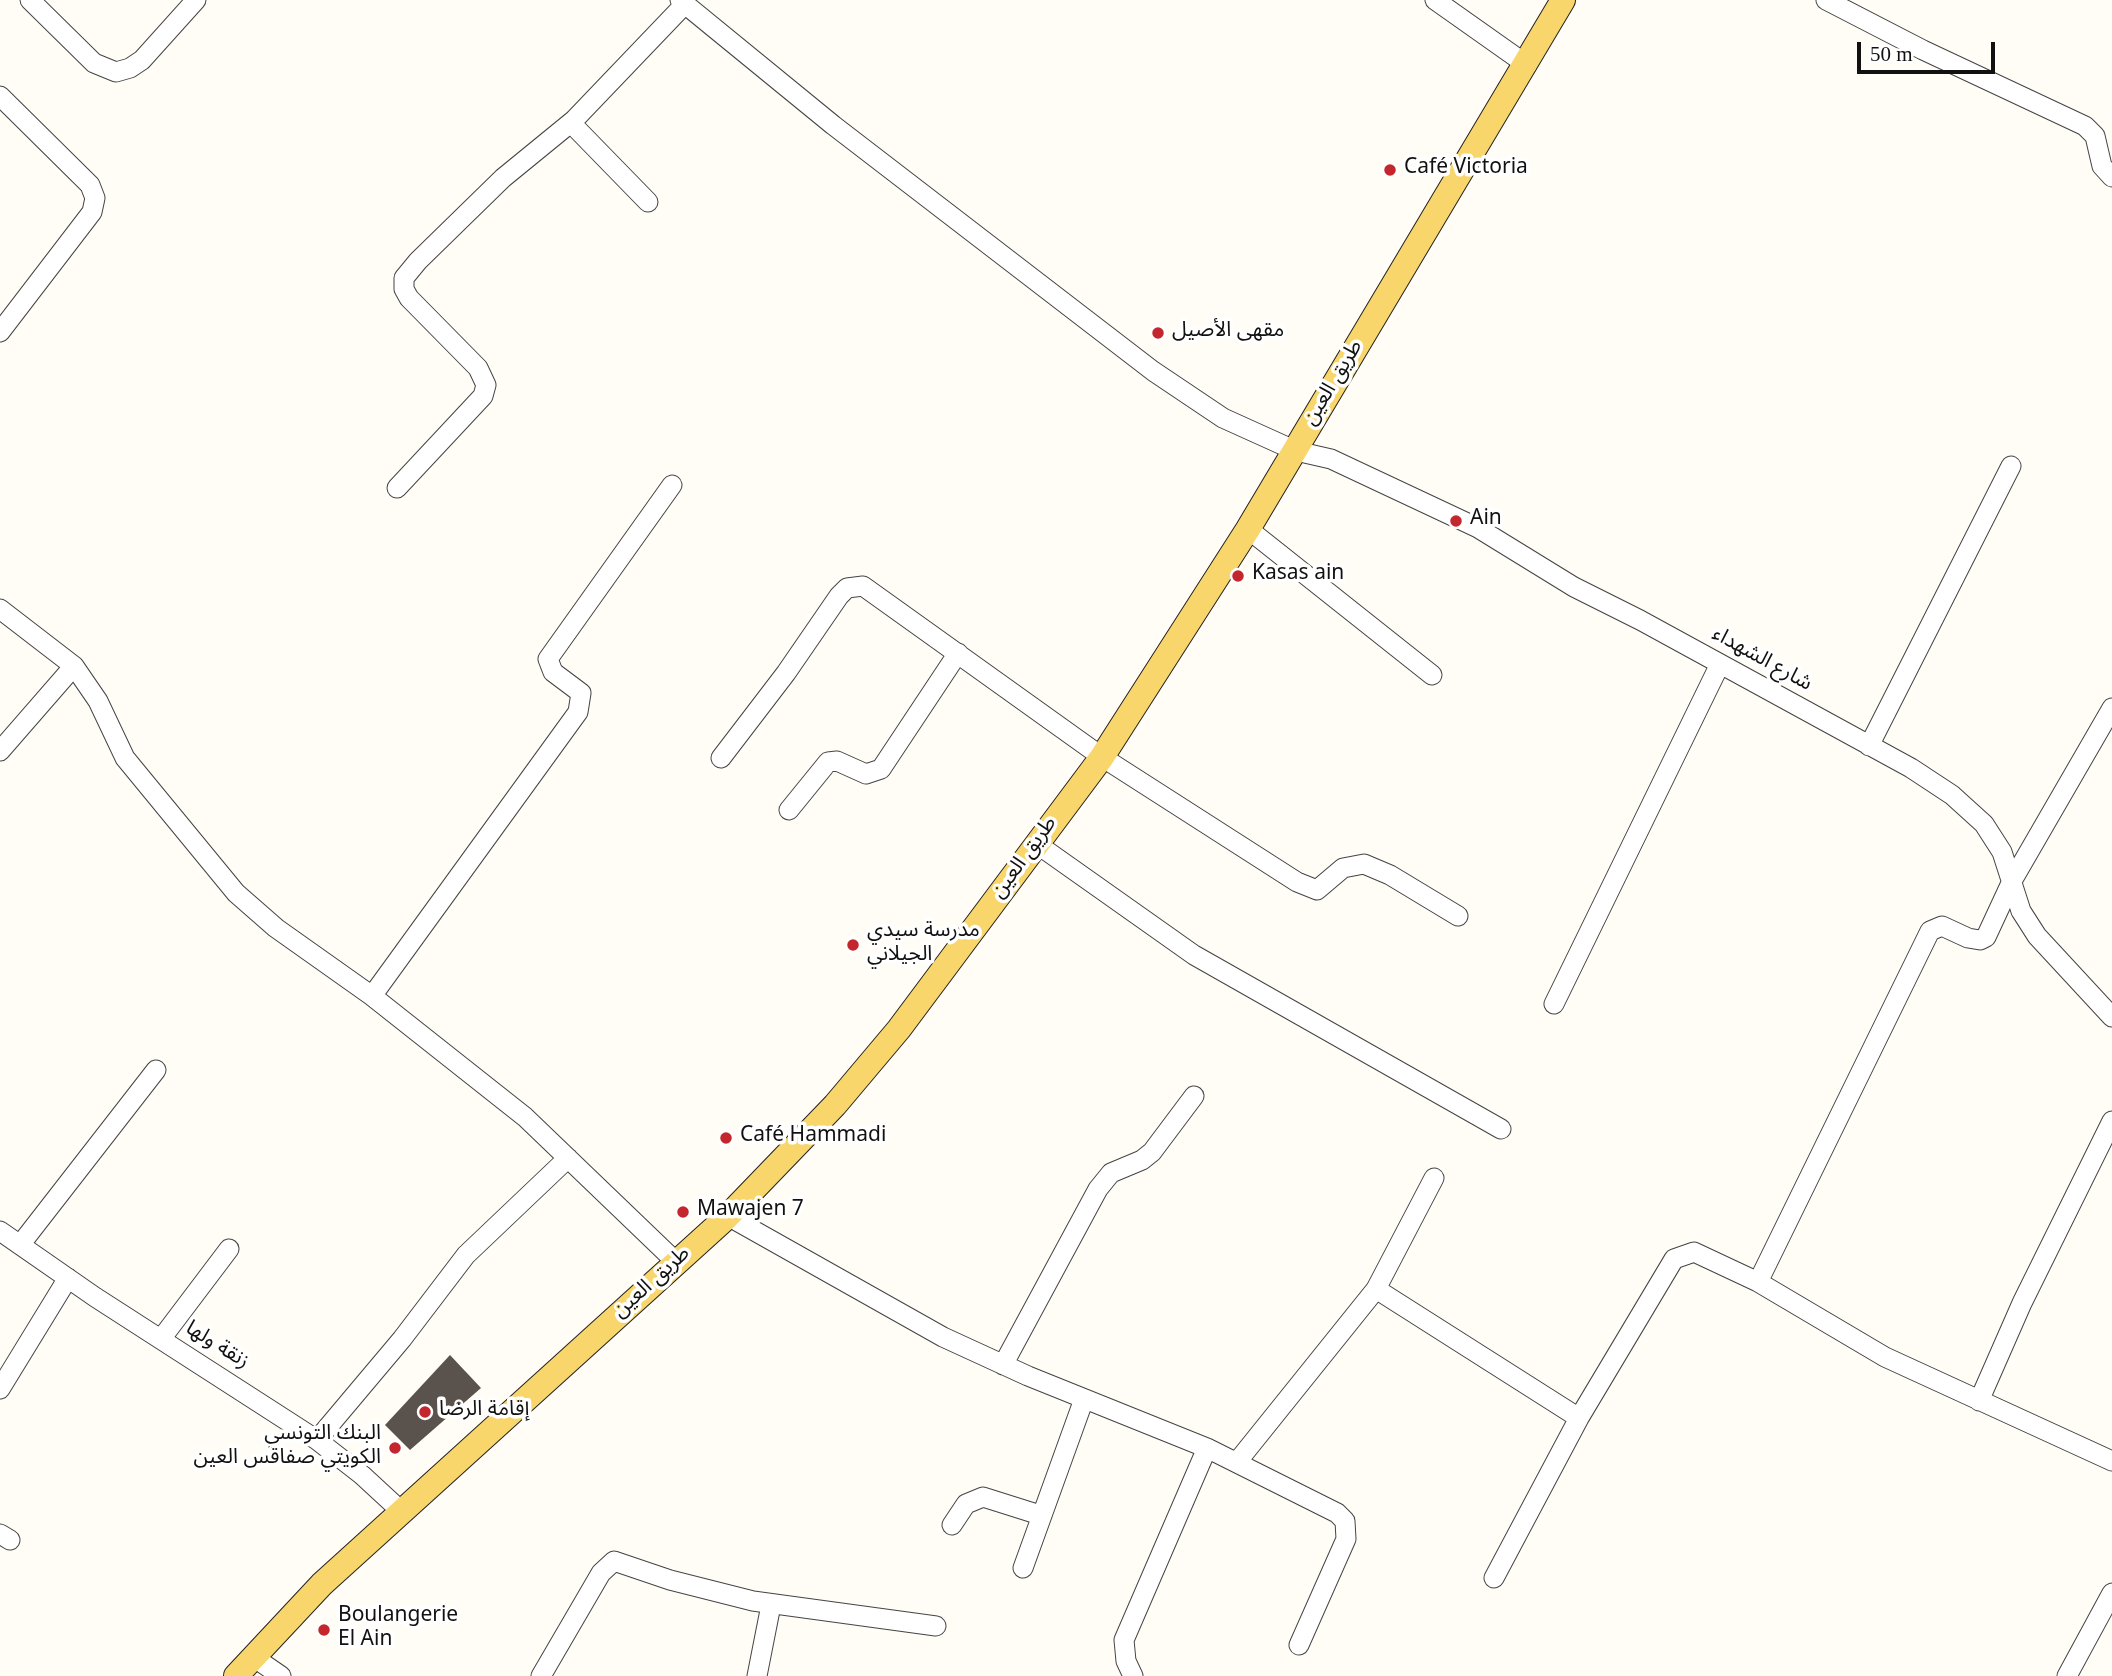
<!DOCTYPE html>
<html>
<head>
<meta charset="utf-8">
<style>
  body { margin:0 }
  #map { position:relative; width:2112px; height:1676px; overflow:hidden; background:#fffdf5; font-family:Georgia,serif }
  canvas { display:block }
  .scale { position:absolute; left:1857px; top:42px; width:138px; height:32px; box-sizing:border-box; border:4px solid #111; border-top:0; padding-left:9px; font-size:21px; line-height:24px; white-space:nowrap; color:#111; -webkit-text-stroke:5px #fff; paint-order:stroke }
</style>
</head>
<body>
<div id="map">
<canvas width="2112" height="1676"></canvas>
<div class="scale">50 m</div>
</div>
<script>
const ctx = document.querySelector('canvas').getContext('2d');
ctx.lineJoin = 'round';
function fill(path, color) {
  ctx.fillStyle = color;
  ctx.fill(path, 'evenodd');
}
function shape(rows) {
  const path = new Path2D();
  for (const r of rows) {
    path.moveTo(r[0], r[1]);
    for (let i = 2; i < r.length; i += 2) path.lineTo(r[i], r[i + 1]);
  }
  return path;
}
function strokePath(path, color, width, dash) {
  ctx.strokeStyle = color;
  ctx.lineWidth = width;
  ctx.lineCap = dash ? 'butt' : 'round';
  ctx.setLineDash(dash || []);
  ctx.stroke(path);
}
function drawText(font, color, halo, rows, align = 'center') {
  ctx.font = font + ' Georgia,"Noto Sans Arabic",serif';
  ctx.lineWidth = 7;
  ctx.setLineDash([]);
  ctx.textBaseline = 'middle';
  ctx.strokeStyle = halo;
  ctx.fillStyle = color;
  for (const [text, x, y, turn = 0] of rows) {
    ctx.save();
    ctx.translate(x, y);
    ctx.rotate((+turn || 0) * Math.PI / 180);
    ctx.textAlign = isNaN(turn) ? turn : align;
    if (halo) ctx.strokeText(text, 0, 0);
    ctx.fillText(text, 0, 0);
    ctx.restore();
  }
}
fill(shape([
  [450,1355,481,1388,410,1450,385,1425]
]), '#5a524d');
const minor = shape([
  [30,0,94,63,116,72,130,68,142,60,196,0],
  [680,0,833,125,1153,371,1223,418,1296,451,1331,459,1478,528,1574,587,1640,620,1911,768,1952,795,1984,824,2002,852,2021,911,2037,936,2112,1017],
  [1435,0,1527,65],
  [1826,0,1923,50,2085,126,2095,136,2102,166,2112,177],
  [0,96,90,185,95,198,92,212,0,332],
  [571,123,648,202],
  [397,488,483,396,486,385,478,368,409,298,404,289,404,278,418,261,503,178,574,120,685,4],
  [1248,529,1432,675],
  [0,609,74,666,98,701,125,758,236,893,276,928,372,996,525,1117,676,1262],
  [1869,746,2011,466],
  [0,751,74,666],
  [721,758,786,673,839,596,847,588,863,586,1102,757,1297,882,1317,890,1343,868,1364,864,1390,875,1458,916],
  [789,810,828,762,837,761,866,774,881,769,958,653],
  [1037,844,1194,955,1501,1129],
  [372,996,578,712,581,693,553,672,548,659,672,485],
  [1554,1004,1720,664],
  [728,1216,943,1337,1028,1376,1207,1448,1337,1513,1345,1521,1346,1539,1299,1645],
  [0,1231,95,1297,317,1440,362,1475,401,1511],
  [20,1245,156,1070],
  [1758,1282,1930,931,1942,926,1968,938,1980,940,1986,937,2012,881,2112,708],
  [1376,1289,1579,1418,1674,1259,1694,1252,1758,1282,1885,1357,2112,1461],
  [161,1339,229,1249],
  [1003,1365,1098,1189,1111,1173,1142,1160,1152,1152,1194,1096],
  [0,1389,68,1278],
  [1979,1401,2022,1303,2112,1121],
  [317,1440,402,1339,466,1255,568,1158],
  [1237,1462,1376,1289,1434,1178],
  [952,1525,966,1504,983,1497,1040,1515],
  [0,1534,10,1540],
  [1023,1568,1084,1399],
  [1494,1578,1579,1418],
  [252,1656,281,1676],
  [541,1676,601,1573,614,1561,670,1580,753,1601,936,1626],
  [757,1676,771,1605],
  [1133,1676,1126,1661,1124,1640,1207,1448],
  [2067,1676,2112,1593]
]);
const major = shape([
  [236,1676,322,1584,728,1216,835,1105,899,1029,1102,757,1248,529,1563,0]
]);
strokePath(minor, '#444', 21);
strokePath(major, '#222', 26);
strokePath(minor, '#fff', 19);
strokePath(major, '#f9d66b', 24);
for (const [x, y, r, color] of [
  [1390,170,7,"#c4262e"],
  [1158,333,7,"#c4262e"],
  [1456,521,7,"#c4262e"],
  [1238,576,7,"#c4262e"],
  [853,945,7,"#c4262e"],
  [726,1138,7,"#c4262e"],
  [683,1212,7,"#c4262e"],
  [425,1412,7,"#c4262e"],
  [395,1448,7,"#c4262e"],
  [324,1630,7,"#c4262e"]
]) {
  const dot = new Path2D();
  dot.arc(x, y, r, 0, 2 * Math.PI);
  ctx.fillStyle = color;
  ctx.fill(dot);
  strokePath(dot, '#fff', 2.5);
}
drawText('21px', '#111', '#fff', [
  ["Café Victoria",1404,170],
  ["مقهى الأصيل",1172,333],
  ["Ain",1470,521],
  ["Kasas ain",1252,576],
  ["مدرسة سيدي",867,933],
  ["الجيلاني",867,957],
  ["Café Hammadi",740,1138],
  ["Mawajen 7",697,1212],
  ["إقامة الرضا",439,1412],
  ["البنك التونسي",381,1436,"right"],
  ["الكويتي صفاقس العين",381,1460,"right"],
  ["Boulangerie",338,1618],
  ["El Ain",338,1642]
], 'left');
drawText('21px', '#111', '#fff', [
  ["طريق العين",1335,384,-59],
  ["شارع الشهداء",1761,661,29],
  ["طريق العين",1026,859,-54],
  ["طريق العين",653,1284,-42],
  ["زنقة ولها",216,1347,32]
]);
</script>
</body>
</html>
